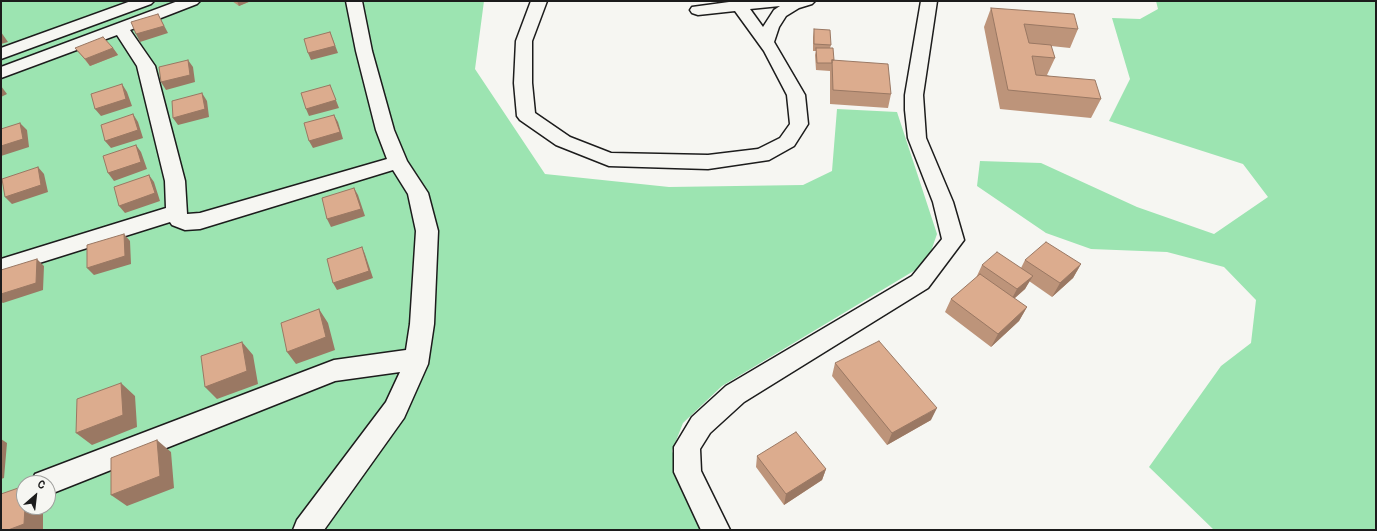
<!DOCTYPE html>
<html>
<head>
<meta charset="utf-8">
<style>
  body { margin:0 }
  #map { position:relative; width:1377px; height:531px; overflow:hidden; background:#f6f6f2; font-family:Pangolin,sans-serif }
  canvas { display:block }
  .frame { position:absolute; inset:0; border:2px solid #1c1c1c; pointer-events:none }
  .north { position:absolute; left:16px; top:475px; width:40px; height:40px; box-sizing:border-box; background:#f6f6f2; border:1px solid #9f9f9c; border-radius:50%; rotate:28deg; font-size:11px; font-weight:700; line-height:16px; text-align:center; color:#1c1c1c }
  .north::after { content:''; display:block; margin:auto; width:14px; height:18px; background:#1c1c1c; clip-path:polygon(50% 0,100% 100%,50% 72%,0 100%) }
</style>
</head>
<body>
<div id="map">
<canvas width="1377" height="531"></canvas>
<div class="frame"></div>
<div class="north">С</div>
</div>
<script>
const ctx = document.querySelector('canvas').getContext('2d');
ctx.lineJoin = 'round';
function fill(path, color) {
  ctx.fillStyle = color;
  ctx.fill(path, 'evenodd');
}
function shape(rows) {
  const path = new Path2D();
  for (const r of rows) {
    path.moveTo(r[0], r[1]);
    for (let i = 2; i < r.length; i += 2) path.lineTo(r[i], r[i + 1]);
  }
  return path;
}
function strokePath(path, color, width, dash) {
  ctx.strokeStyle = color;
  ctx.lineWidth = width;
  ctx.lineCap = dash ? 'butt' : 'round';
  ctx.setLineDash(dash || []);
  ctx.stroke(path);
}
fill(shape([
  [1,1,484,1,475,69,545,174,669,187,803,185,832,171,837,109,897,112,937,234,927,263,722,386,683,423,672,451,706,530,1,530],
  [24,483,48,483,48,507,24,507],
  [1156,1,1376,1,1376,530,1214,530,1149,467,1221,366,1251,343,1256,300,1224,267,1167,252,1091,249,1046,233,977,186,980,161,1041,163,1137,207,1214,234,1268,197,1243,164,1109,121,1130,79,1112,18,1140,19,1158,9]
]), '#9ce4b1');
const minor = shape([
  [131,1,154,1,151,4,1,59,1,48,131,1],
  [178,1,200,1,197,4,130,30,155,66,185,181,187,214,200,213,387,159,376,130,356,51,346,1,362,1,372,51,394,130,407,161,428,193,438,231,434,324,428,364,404,418,324,530,293,530,297,520,386,402,400,372,335,381,48,495,48,483,31,483,35,474,334,360,406,350,410,324,416,231,408,194,393,170,200,229,185,230,172,225,170,222,1,275,1,259,166,208,165,181,137,66,117,35,1,78,1,67,178,1],
  [531,1,547,1,532,41,532,83,535,113,570,137,611,153,708,155,758,149,780,138,790,124,787,95,764,51,735,11,698,15,692,13,690,10,692,7,729,2,728,1,815,1,812,4,799,8,786,16,779,27,774,42,805,95,808,124,794,146,769,160,708,169,609,166,556,145,520,120,517,116,514,83,516,41,531,1],
  [780,6,774,10,763,27,750,9,780,6],
  [921,1,937,1,923,95,926,138,953,202,964,240,928,288,744,402,710,433,700,449,701,471,730,530,701,530,674,472,674,447,692,417,726,386,912,276,942,239,933,202,908,138,905,110,905,95,921,1]
]);
strokePath(minor, '#1c1c1c', 3);
fill(minor, '#f6f6f2');
fill(shape([
  [232,1,251,1,239,6],
  [991,8,1078,29,1070,48,1051,46,1055,58,1047,75,1101,99,1091,118,1000,109,984,27],
  [814,29,831,45,830,48,834,60,891,94,888,108,830,104,830,71,816,70,815,55,816,51,813,51,813,37],
  [75,48,113,48,118,55,90,66,81,55],
  [1025,260,1081,264,1073,278,1052,297,1029,281,1025,289,1014,299,1027,307,1019,321,991,347,945,312,951,299,976,278,982,265,1021,268],
  [835,363,931,420,887,445,832,376],
  [757,456,826,469,822,480,784,505,756,467]
]), '#bd947a');
fill(shape([
  [237,1,251,1,239,6],
  [158,14,168,33,140,42,136,34],
  [1,32,8,42,1,44],
  [330,32,338,53,311,60,308,53],
  [113,48,118,55,90,66,85,59],
  [188,60,193,67,195,82,166,90,161,82],
  [122,84,127,92,132,106,101,116,95,109],
  [330,85,339,108,309,116,306,109],
  [1,86,7,94,1,97],
  [202,93,207,101,209,117,178,125,173,118],
  [133,114,138,122,143,138,111,148,105,141],
  [334,115,338,122,343,139,313,148,309,141],
  [20,123,27,130,29,147,1,156,1,146],
  [136,145,141,152,147,169,114,181,108,173],
  [38,167,44,174,48,192,12,204,5,197],
  [149,175,154,182,160,201,125,213,119,206],
  [354,188,358,195,365,216,331,227,327,219],
  [124,234,130,241,131,264,94,275,87,268],
  [362,247,365,254,373,278,337,290,333,283],
  [37,259,44,266,43,290,3,303,1,302,1,294],
  [1081,264,1073,278,1052,297,1060,283],
  [1033,276,1025,289,1010,302,1017,289],
  [1027,307,1019,321,991,347,998,334],
  [319,309,328,323,335,350,296,364,287,352],
  [242,342,253,355,258,384,217,399,205,387],
  [121,383,135,396,137,427,92,445,76,433],
  [937,408,931,420,887,445,892,433],
  [1,439,7,443,4,478,1,479],
  [157,440,171,452,174,488,127,506,111,495],
  [826,469,822,480,784,505,786,494],
  [25,507,43,507,43,530,8,530]
]), '#9a7863');
const building = shape([
  [991,8,1074,14,1078,29,1024,24,1029,43,1051,45,1055,58,1032,56,1036,75,1095,80,1101,99,1008,90,991,8],
  [158,14,164,26,136,34,131,22,158,14],
  [814,29,830,30,831,45,814,44,814,29],
  [330,32,335,46,308,53,304,39,330,32],
  [103,37,113,48,85,59,75,48,103,37],
  [816,48,833,48,834,60,832,60,832,63,817,63,816,48],
  [188,60,190,75,161,82,159,67,188,60],
  [832,60,888,64,891,94,833,90,832,60],
  [122,84,126,99,95,109,91,94,122,84],
  [330,85,336,100,306,109,301,93,330,85],
  [202,93,205,109,173,118,172,101,202,93],
  [133,114,138,130,105,141,101,125,133,114],
  [334,115,340,132,309,141,304,123,334,115],
  [20,123,23,139,1,146,1,129,20,123],
  [136,145,141,162,108,173,103,156,136,145],
  [38,167,41,185,5,197,2,179,38,167],
  [149,175,155,193,119,206,114,187,149,175],
  [354,188,361,209,327,219,322,198,354,188],
  [124,234,125,256,87,268,87,245,124,234],
  [1046,242,1081,264,1060,283,1025,260,1046,242],
  [362,247,369,271,333,283,327,259,362,247],
  [997,252,1033,276,1017,289,982,265,997,252],
  [37,259,36,283,1,294,1,270,37,259],
  [980,274,1027,307,998,334,951,299,980,274],
  [319,309,326,337,287,352,281,323,319,309],
  [879,341,937,408,892,433,835,363,879,341],
  [242,342,247,371,205,387,201,356,242,342],
  [121,383,123,415,76,433,77,399,121,383],
  [796,432,826,469,786,494,757,456,796,432],
  [157,440,160,476,111,495,111,458,157,440],
  [24,486,24,507,25,507,24,524,8,530,1,530,1,494,24,486]
]);
fill(building, '#dcac8e');
strokePath(building, '#9a7863', 1);
</script>
</body>
</html>
